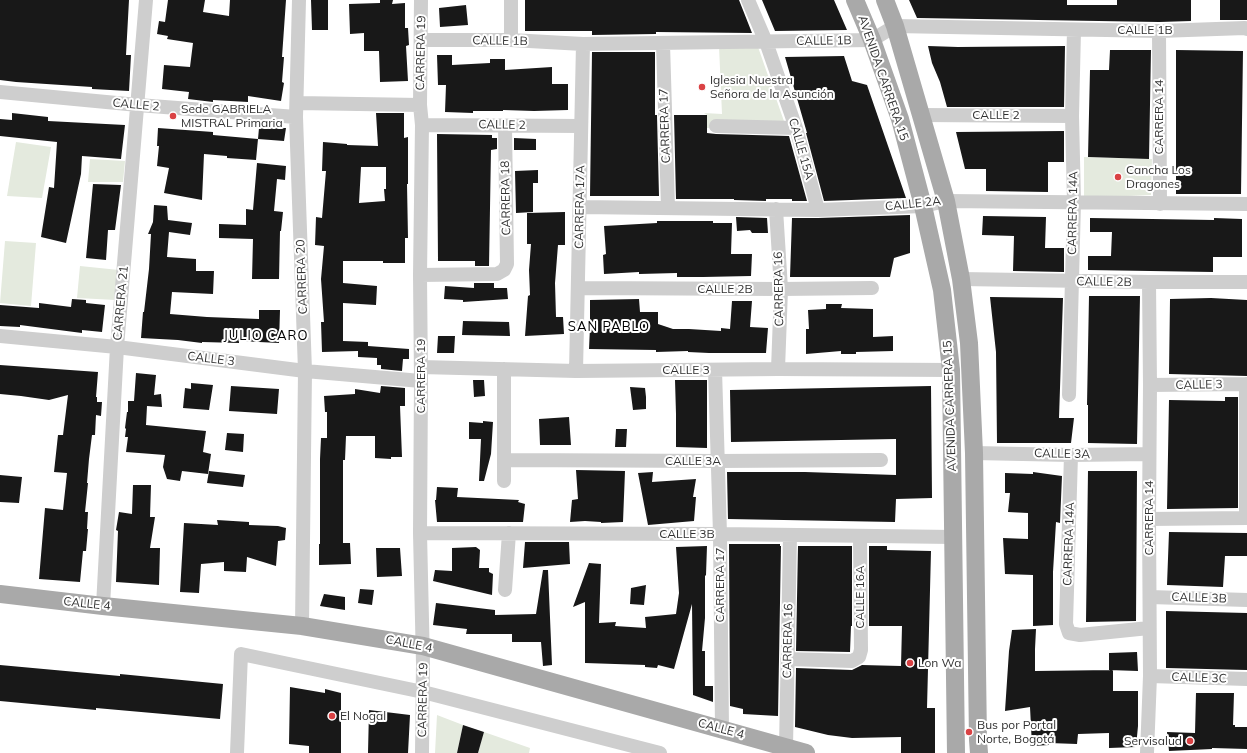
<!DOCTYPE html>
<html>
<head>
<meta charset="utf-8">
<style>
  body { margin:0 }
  canvas { display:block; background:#fff }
</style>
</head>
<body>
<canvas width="1247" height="753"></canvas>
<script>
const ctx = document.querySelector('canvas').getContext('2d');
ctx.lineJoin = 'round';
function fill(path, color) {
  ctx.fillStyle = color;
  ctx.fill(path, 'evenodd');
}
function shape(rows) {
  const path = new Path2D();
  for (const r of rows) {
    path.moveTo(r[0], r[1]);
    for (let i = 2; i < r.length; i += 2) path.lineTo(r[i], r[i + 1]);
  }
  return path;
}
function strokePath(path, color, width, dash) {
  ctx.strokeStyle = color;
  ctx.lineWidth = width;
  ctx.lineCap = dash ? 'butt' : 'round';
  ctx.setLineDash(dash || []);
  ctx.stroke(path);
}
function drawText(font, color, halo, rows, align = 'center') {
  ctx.font = font + ' Mulish,sans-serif';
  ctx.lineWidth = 4;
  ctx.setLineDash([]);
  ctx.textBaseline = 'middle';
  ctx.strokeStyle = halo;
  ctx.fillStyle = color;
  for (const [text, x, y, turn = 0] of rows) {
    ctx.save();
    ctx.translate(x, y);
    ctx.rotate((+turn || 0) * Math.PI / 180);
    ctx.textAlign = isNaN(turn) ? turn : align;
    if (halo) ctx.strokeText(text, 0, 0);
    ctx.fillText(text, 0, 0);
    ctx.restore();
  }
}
fill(shape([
  [719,46,758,47,785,124,707,128,707,115,704,113,722,114],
  [16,142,51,147,42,198,7,196],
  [1084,157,1152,159,1151,195,1084,198],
  [90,159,125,161,123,182,88,182],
  [5,241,36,243,31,306,0,303],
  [80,266,119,270,116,300,77,298],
  [437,715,463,725,457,753,435,753],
  [484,732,530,748,529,753,478,753]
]), '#e4eade');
fill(shape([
  [0,0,129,0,126,55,131,55,129,91,92,89,92,87,16,82,0,80],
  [168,0,205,0,203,12,229,16,230,0,286,0,282,57,284,57,282,82,284,83,281,101,248,96,248,102,213,100,213,102,188,99,189,92,162,89,164,65,190,67,193,43,167,39,168,36,157,34,159,21,165,22],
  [311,0,328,0,328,30,312,30],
  [380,0,393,0,392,4,405,3,405,28,408,28,409,45,406,46,408,81,380,82,379,51,364,51,364,33,350,34,349,4,380,3],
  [525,0,739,0,752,33,656,32,656,34,592,35,592,31,525,31],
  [762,0,834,0,847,30,775,31],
  [909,0,1067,0,1067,5,1117,5,1117,0,1191,0,1191,21,1159,22,917,18],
  [1220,0,1247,0,1247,20,1220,20],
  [466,5,468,25,440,27,439,8],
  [928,46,958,47,1065,46,1064,107,947,107,940,82,932,63],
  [1110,50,1151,50,1149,159,1088,157,1090,70,1109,70],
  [1176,50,1243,51,1241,194,1176,194],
  [592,52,655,52,655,115,657,115,659,196,590,196],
  [437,55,452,55,452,65,490,63,490,59,505,59,505,70,552,67,552,84,568,84,568,110,534,111,503,110,503,111,473,111,473,113,445,112,446,85,438,85],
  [844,56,852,81,867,85,906,198,824,201,806,133,807,133,785,57],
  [12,113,48,117,48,121,125,125,121,159,82,156,81,174,66,243,41,237,49,187,54,188,57,142,0,136,0,119,12,120],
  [376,113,404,113,404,138,408,137,408,184,407,184,408,238,405,238,405,263,383,263,383,261,343,261,343,283,377,286,376,305,343,303,343,341,368,342,368,346,409,349,409,359,403,359,402,371,381,369,381,365,377,365,377,358,358,357,358,351,322,352,321,322,324,322,321,279,324,246,315,245,316,217,322,218,326,171,322,171,323,142,347,144,347,145,378,146],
  [361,167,386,167,386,189,384,189,385,201,359,203],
  [674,115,707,115,707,133,716,134,789,136,807,201,792,201,792,199,766,199,766,201,734,200,734,199,676,199],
  [158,128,213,132,213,135,258,139,256,160,227,158,227,156,204,154,202,200,164,193,169,168,157,166,159,146,157,146],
  [259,128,286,128,284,141,258,139],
  [1064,131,1064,162,1048,162,1048,192,986,191,986,169,965,169,956,132],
  [437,134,492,135,492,138,497,138,497,149,491,150,489,266,475,266,475,261,438,261],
  [514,138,536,139,536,150,514,150],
  [257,163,286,166,285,180,277,179,274,211,283,212,281,231,280,231,279,279,252,279,253,239,219,238,219,224,246,225,246,209,253,210],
  [538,170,538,183,533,183,533,212,516,213,515,171],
  [93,184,121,185,115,230,108,230,106,260,86,258],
  [154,205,167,206,168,220,192,223,190,235,169,232,167,257,196,259,196,271,214,271,213,294,172,292,170,314,207,317,259,319,259,310,280,310,279,343,239,341,239,343,202,342,202,343,178,340,141,338,143,312,144,312,149,269,151,234,148,234,153,222],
  [565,212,565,245,558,245,555,283,556,317,563,317,564,334,525,336,528,296,530,295,529,270,531,244,527,244,527,213],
  [910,215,910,253,894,258,890,277,790,277,792,218,818,218],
  [983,216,1046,217,1045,248,1064,248,1064,272,1013,271,1014,236,982,235],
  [736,217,767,218,768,233,752,233,750,230,737,231],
  [1090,218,1214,220,1214,218,1242,219,1242,257,1213,257,1213,272,1088,270,1088,256,1111,256,1112,232,1090,232],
  [657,221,713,221,713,223,732,223,731,254,752,254,751,276,703,277,677,277,677,273,639,274,639,272,604,274,603,255,606,254,604,226,657,223],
  [474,283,494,283,494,288,507,288,508,299,463,302,463,300,444,299,445,286,474,288],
  [1089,296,1140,296,1137,444,1088,443,1088,405,1087,405],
  [990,297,1063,298,1059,418,1074,418,1071,443,997,443,996,352],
  [1211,298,1247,300,1247,376,1169,374,1170,299],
  [72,299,86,300,86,303,105,305,102,332,82,330,82,333,20,325,20,327,0,326,0,305,39,308,39,303,71,307],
  [639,299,640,312,658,312,658,324,673,329,689,329,721,331,721,328,730,329,732,301,752,301,750,327,768,328,766,353,709,353,688,352,688,351,656,352,656,350,589,349,590,327,590,300],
  [826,304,842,304,841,308,873,309,873,337,893,336,893,351,856,352,856,354,841,354,841,351,806,354,806,329,809,329,808,310,826,309],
  [463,321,509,322,510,336,462,335],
  [438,336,455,336,454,353,437,353],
  [0,365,98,372,96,397,97,397,97,402,102,402,101,416,96,415,95,435,92,435,89,459,87,483,88,483,85,512,88,512,87,529,88,529,86,551,83,551,80,582,39,579,45,508,63,510,67,473,54,472,58,435,63,435,68,395,49,400,21,396,0,394],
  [136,373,156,375,154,395,161,394,162,407,147,406,146,425,206,431,203,452,211,454,208,474,182,471,180,481,167,479,163,467,165,455,126,452,128,437,125,437,126,429,125,428,127,412,128,412,128,401,134,401],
  [473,380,484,380,485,396,474,397],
  [675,380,707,380,707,448,676,447,676,414],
  [191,383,213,385,209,410,183,408,185,388,191,389],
  [231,386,279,389,277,414,229,411],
  [381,386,405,388,405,406,400,406,402,457,391,457,391,459,375,458,375,436,346,436,345,460,343,460,343,543,350,543,351,564,319,565,319,544,320,544,320,459,321,438,327,438,327,412,325,412,324,396,355,394,355,389,380,393],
  [931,386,932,498,896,499,895,522,728,519,727,472,805,472,896,475,896,439,731,442,730,390],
  [630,387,645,388,646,397,646,409,633,410],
  [1225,397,1238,397,1238,508,1167,509,1169,400,1225,401],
  [569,417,571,445,540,445,539,419],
  [483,421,493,422,491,454,484,481,479,481,481,439,469,439,469,422,483,423],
  [616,429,627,429,626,447,615,447],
  [227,433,244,434,243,452,225,450],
  [576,470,625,471,623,522,601,523,601,522,585,521,570,522,572,500,578,499],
  [209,471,245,475,243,487,207,483],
  [1088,471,1137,471,1136,621,1086,622],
  [653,472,652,482,696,479,693,497,696,497,694,521,648,525,638,473],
  [1033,472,1062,476,1060,523,1056,522,1053,572,1053,625,1033,626,1033,575,1005,574,1003,538,1028,539,1028,513,1008,512,1010,493,1005,493,1005,473,1033,474],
  [0,475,22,477,19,503,0,502],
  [133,485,151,485,150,517,155,517,150,548,160,548,159,585,116,582,118,531,116,530,119,512,132,514],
  [437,487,458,488,457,497,519,500,518,502,525,504,523,522,437,522,435,500,436,500],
  [217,520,249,522,249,525,278,526,286,528,285,540,278,541,276,566,247,557,246,572,224,571,224,562,201,564,199,593,180,592,184,523,218,525],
  [1169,532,1247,533,1247,556,1225,556,1223,587,1167,585],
  [525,542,569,542,570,564,523,568],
  [729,544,780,544,780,546,781,546,778,716,743,714,743,709,730,706],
  [707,546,706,575,705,576,705,618,702,651,705,651,705,686,713,686,713,702,693,695,692,604,674,669,658,665,657,668,645,667,645,665,585,663,585,602,573,607,589,563,601,564,599,623,616,622,615,626,646,628,645,617,676,614,679,593,676,547],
  [798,546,852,546,852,626,851,626,850,652,796,651],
  [869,546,887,546,887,550,931,551,927,708,935,708,935,753,901,753,901,737,852,738,828,735,795,727,796,668,852,670,862,665,901,666,902,626,869,626],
  [476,547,480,550,479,568,489,568,489,572,493,574,492,595,433,581,435,570,452,571,452,548],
  [376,548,400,548,402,576,377,577],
  [543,570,548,570,552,665,543,666,541,642,512,642,512,634,466,634,467,629,433,625,436,603,495,610,495,615,536,614],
  [646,585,644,605,630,604,631,588],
  [360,589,374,590,372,605,358,603],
  [324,594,345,597,345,610,320,606],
  [1166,611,1247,613,1247,670,1166,668],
  [1036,629,1035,649,1035,671,1113,670,1113,691,1138,691,1138,726,1136,747,1109,748,1109,733,1078,734,1077,744,1049,743,1049,745,1032,746,1030,707,1005,711,1009,651,1012,630],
  [1137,652,1138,671,1109,670,1109,653],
  [0,665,120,676,120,674,223,684,220,719,96,708,96,710,0,701],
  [290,687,325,693,325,689,341,693,341,753,309,753,309,746,289,744],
  [1196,693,1234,693,1233,725,1235,725,1235,727,1247,727,1247,749,1212,748,1212,749,1169,751,1167,732,1195,733],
  [369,710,410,715,408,753,368,753],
  [463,725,484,732,478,753,457,753]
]), '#181818');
strokePath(shape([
  [299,0,296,117,305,371,302,626],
  [421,0,420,105,422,125,420,275,421,381,420,533,423,664,422,753],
  [748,0,766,42,796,128,818,210],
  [1159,31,1160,204],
  [421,40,511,40,583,44,872,40,895,26,1159,31,1245,28,1247,29],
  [511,40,511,0],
  [663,44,668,208],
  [0,92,138,105,296,117],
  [297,103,420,105],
  [921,115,1072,116],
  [422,125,581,126],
  [716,126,796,128],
  [580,207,818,210,923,206,946,201,1247,204],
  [776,209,781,289,778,369],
  [420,275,497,274,504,270,507,264,505,126],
  [961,279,1149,282,1247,282],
  [578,288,781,289,872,288],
  [0,336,117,347,305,371,421,381],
  [421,367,576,371,778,369,951,370],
  [504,369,504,481],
  [715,370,720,534,722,729],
  [576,371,583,44],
  [1246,384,1246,518],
  [1150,385,1247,384],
  [1069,395,1074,202,1072,116,1074,30],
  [974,453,1071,455,1149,454],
  [1071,455,1066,624,1069,633,1080,635,1149,628],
  [504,460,718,461,881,460],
  [1149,519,1247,518],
  [420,533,720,534,953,537],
  [505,590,509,533],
  [1150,597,1247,600],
  [103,606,117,347,146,0],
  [787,659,852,661,859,657,861,650,860,536],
  [1150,676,1247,679],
  [786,747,790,535],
  [237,753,241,654,423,692,660,753],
  [1147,753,1150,676,1149,519,1150,385,1149,282]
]), '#cecece', 14);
strokePath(shape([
  [855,0,872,40,900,119,923,206,942,290,951,370,956,753],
  [885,0,895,26,946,201,961,279,969,343,974,453,978,740,979,753],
  [0,594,103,606,302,626,423,646,806,753]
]), '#a9a9a9', 18);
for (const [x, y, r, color] of [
  [702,87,4,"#da4244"],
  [173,116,4,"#da4244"],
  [1118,177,4,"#da4244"],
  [910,663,4,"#da4244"],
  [332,716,4,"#da4244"],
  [969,732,4,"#da4244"],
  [1190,741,4,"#da4244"]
]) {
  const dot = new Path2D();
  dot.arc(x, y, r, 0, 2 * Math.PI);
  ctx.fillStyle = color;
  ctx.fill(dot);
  strokePath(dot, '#fff', 1.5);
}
drawText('12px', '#313131', '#fff', [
  ["CALLE 1B",1145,30],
  ["CALLE 1B",500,41,1],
  ["CALLE 1B",824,41,-1],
  ["CARRERA 19",421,53,-89],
  ["AVENIDA CARRERA 15",883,78,71],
  ["CALLE 2",136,105,5],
  ["CALLE 2",996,115],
  ["CARRERA 14",1159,117,-90],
  ["CALLE 2",502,125,1],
  ["CARRERA 17",665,126,-92],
  ["CALLE 15A",801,149,74],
  ["CARRERA 18",506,198,-91],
  ["CALLE 2A",913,204,-6],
  ["CARRERA 17A",580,207,-89],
  ["CARRERA 14A",1073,213,-89],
  ["CARRERA 20",302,277,-92],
  ["CALLE 2B",1104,282,1],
  ["CALLE 2B",725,289],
  ["CARRERA 16",779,289,-91],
  ["CARRERA 21",121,303,-85],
  ["CALLE 3",211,359,7],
  ["CALLE 3",686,370],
  ["CARRERA 19",421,376,-90],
  ["CALLE 3",1199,385,-1],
  ["AVENIDA CARRERA 15",950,406,-92],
  ["CALLE 3A",1062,454,1],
  ["CALLE 3A",693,461],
  ["CARRERA 14",1149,518,-90],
  ["CALLE 3B",687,534],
  ["CARRERA 14A",1069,544,-88],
  ["CARRERA 17",720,585,-90],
  ["CALLE 16A",860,597,-90],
  ["CALLE 3B",1199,598,2],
  ["CALLE 4",87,604,6],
  ["CARRERA 16",788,641,-89],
  ["CALLE 4",409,644,11],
  ["CALLE 3C",1199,678,2],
  ["CARRERA 19",423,700,-89],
  ["CALLE 4",721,729,15]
]);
drawText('12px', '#313131', '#fff', [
  ["Iglesia Nuestra",710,80],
  ["Señora de la Asunción",710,94],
  ["Sede GABRIELA",181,109],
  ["MISTRAL Primaria",181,123],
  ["Cancha Los",1126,170],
  ["Dragones",1126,184],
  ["Lon Wa",918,663],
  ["El Nogal",340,716],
  ["Bus por Portal",977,725],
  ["Norte, Bogotá",977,739],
  ["Servisalud",1182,741,"right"]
], 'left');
ctx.letterSpacing = '1px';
drawText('13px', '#000', '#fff', [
  ["SAN PABLO",609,327],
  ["JULIO CARO",266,336]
]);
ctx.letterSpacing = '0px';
</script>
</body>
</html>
